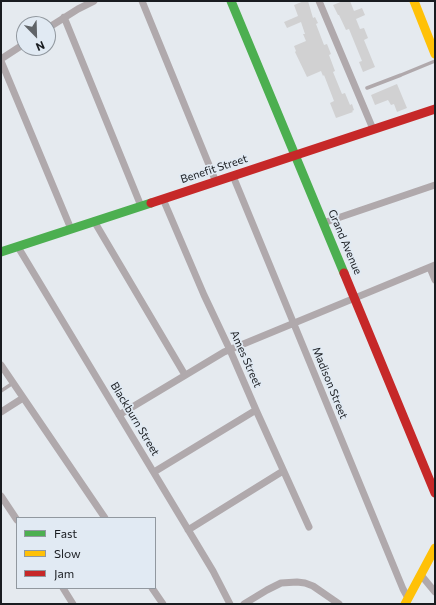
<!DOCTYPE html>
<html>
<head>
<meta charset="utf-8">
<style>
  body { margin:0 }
  #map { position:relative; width:436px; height:605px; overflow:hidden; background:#e5eaef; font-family:Commissioner,sans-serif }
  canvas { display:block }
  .frame { position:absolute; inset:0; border:2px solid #191c20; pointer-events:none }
  .legend { position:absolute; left:16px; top:517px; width:140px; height:72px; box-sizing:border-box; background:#e1eaf3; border:1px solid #91989f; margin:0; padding:5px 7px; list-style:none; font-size:12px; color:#191c20 }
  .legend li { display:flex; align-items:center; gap:8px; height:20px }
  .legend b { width:20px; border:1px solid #91989f }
  .north { position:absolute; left:16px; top:16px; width:40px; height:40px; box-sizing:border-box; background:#e1eaf3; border:1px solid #91989f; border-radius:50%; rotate:157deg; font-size:11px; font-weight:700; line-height:16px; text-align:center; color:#191c20 }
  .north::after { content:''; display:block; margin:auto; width:14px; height:18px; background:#606468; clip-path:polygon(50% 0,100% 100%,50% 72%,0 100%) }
</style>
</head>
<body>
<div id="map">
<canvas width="436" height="605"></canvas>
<div class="frame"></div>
<ul class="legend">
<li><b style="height:5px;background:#4caf50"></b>Fast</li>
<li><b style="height:5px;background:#ffc107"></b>Slow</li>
<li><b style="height:5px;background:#c62828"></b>Jam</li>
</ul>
<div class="north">N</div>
</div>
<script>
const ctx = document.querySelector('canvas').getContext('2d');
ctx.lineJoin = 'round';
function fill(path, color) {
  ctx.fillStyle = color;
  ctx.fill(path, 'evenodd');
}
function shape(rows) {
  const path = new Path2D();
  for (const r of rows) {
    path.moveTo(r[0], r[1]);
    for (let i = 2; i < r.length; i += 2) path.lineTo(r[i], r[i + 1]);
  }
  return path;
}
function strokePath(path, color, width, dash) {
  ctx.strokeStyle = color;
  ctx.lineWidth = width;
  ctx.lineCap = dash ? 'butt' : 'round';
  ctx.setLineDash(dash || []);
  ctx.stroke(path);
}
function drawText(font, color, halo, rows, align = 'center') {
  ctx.font = font + ' Commissioner,sans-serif';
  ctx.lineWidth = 3.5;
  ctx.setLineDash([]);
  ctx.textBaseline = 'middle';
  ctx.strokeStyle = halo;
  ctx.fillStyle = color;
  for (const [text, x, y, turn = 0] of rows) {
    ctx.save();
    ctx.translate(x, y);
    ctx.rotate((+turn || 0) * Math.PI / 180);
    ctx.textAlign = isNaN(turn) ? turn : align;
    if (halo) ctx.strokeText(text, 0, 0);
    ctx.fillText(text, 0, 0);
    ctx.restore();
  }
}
fill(shape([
  [304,1,308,1,313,18,315,17,318,23,316,24,324,45,327,44,331,54,329,55,335,71,333,72,342,94,345,93,350,105,352,104,354,110,352,111,353,112,336,118,330,103,334,101,324,75,323,76,321,71,307,77,295,52,296,51,294,46,306,41,303,34,305,34,301,22,287,28,284,22,298,16,294,5],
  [343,1,350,1,354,11,362,8,365,15,356,19,360,29,364,28,368,38,364,40,375,67,363,72,359,62,362,61,349,29,346,30,339,15,338,15,333,5],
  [397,84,407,108,397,112,394,104,391,105,388,100,375,105,371,95]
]), '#d1d1d2');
strokePath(shape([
  [367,88,401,75,435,61],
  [1,391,13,383]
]), '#b0a9ac', 3.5);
strokePath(shape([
  [142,1,216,182],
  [319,1,373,129],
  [64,17,141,206],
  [48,28,78,9,94,1],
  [1,59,24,44],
  [1,61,71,229],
  [233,176,403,589,408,598],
  [163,199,204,295,230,350,256,410,309,527],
  [94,221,185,375],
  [323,223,435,185],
  [18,247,213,571,230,604],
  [430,268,435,280],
  [1,365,105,518],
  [1,412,23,398],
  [119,415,224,352,435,265],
  [154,472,256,410],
  [1,496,17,520],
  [188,530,283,471],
  [421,575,435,592],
  [63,588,73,604],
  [152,588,163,604],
  [244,604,267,590,281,583,297,582,305,583,313,586,339,604]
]), '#b0a9ac', 7);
strokePath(shape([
  [231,1,344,273],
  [1,252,151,203]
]), '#4caf50', 9);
strokePath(shape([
  [414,1,435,54],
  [405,604,435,548]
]), '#ffc107', 9);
strokePath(shape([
  [151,203,435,109],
  [344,273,435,493]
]), '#c62828', 9);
drawText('11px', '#191c20', '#e1eaf3', [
  ["Benefit Street",214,169,-18],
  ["Grand Avenue",345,242,67],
  ["Ames Street",246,359,66],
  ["Madison Street",330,383,68],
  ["Blackburn Street",135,419,59]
]);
</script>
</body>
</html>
